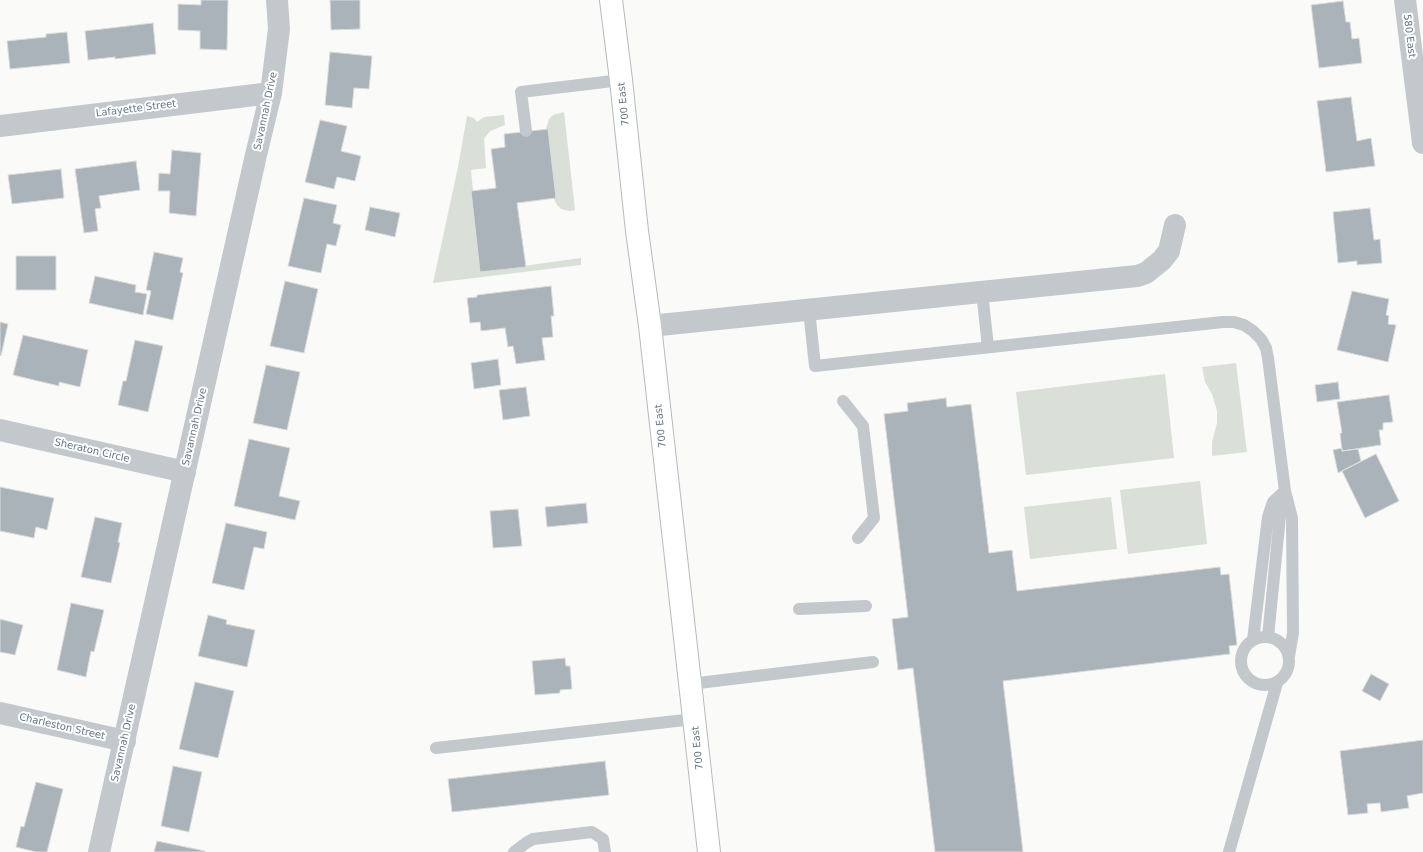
<!DOCTYPE html>
<html>
<head>
<meta charset="utf-8">
<style>
  body { margin:0 }
  canvas { display:block; background:#fafaf8 }
</style>
</head>
<body>
<canvas width="1423" height="852"></canvas>
<script>
const ctx = document.querySelector('canvas').getContext('2d');
ctx.lineJoin = 'round';
function fill(path, color) {
  ctx.fillStyle = color;
  ctx.fill(path, 'evenodd');
}
function shape(rows) {
  const path = new Path2D();
  for (const r of rows) {
    if (r.length === 3) {
      path.moveTo(r[0] + r[2], r[1]);
      path.arc(r[0], r[1], r[2], 0, 2 * Math.PI);
      continue;
    }
    path.moveTo(r[0], r[1]);
    for (let i = 2; i < r.length; i += 2) path.lineTo(r[i], r[i + 1]);
  }
  return path;
}
function strokePath(path, color, width, dash) {
  ctx.strokeStyle = color;
  ctx.lineWidth = width;
  ctx.lineCap = dash ? 'butt' : 'round';
  ctx.setLineDash(dash || []);
  ctx.stroke(path);
}
function drawText(font, color, halo, rows, align = 'center') {
  ctx.font = font + ' "DejaVu Sans",sans-serif';
  ctx.lineWidth = 4;
  ctx.setLineDash([]);
  ctx.textBaseline = 'middle';
  ctx.strokeStyle = halo;
  ctx.fillStyle = color;
  for (const [text, x, y, turn = 0] of rows) {
    ctx.save();
    ctx.translate(x, y);
    ctx.rotate((+turn || 0) * Math.PI / 180);
    ctx.textAlign = isNaN(turn) ? turn : align;
    if (halo) ctx.strokeText(text, 0, 0);
    ctx.fillText(text, 0, 0);
    ctx.restore();
  }
}
fill(shape([
  [564,112,575,210,570,211,561,209,557,205,554,199,556,198,548,129,546,129,549,119,553,115],
  [504,115,505,125,490,131,484,139,486,168,471,170,473,191,471,191,480,272,581,258,581,265,433,283,458,167,467,116,474,118,477,122,484,117],
  [1236,363,1247,452,1212,456,1212,442,1217,423,1217,411,1212,394,1205,382,1202,367],
  [1165,374,1174,458,1026,475,1016,392],
  [1200,481,1207,544,1128,554,1120,490],
  [1111,497,1117,549,1030,559,1024,507]
]), '#dadfd7');
const building = shape([
  [201,0,228,0,227,50,200,49,200,31,178,30,178,4,201,5,201,0],
  [330,0,360,0,360,29,331,30,330,0],
  [1343,1,1346,22,1350,22,1352,39,1359,38,1362,63,1319,68,1311,5,1343,1],
  [153,23,156,54,115,59,115,57,88,60,85,31,153,23],
  [67,32,70,63,10,69,7,41,46,37,46,34,67,32],
  [330,52,372,56,369,89,354,88,352,108,325,105,330,52],
  [1351,97,1357,141,1371,138,1375,166,1326,172,1317,101,1351,97],
  [320,120,347,126,341,151,361,156,355,181,337,177,334,189,305,182,320,120],
  [548,129,556,198,517,203,526,267,480,272,471,191,496,188,491,149,505,147,504,134,548,129],
  [172,150,201,153,196,216,169,213,170,191,158,191,159,173,170,174,172,150],
  [136,161,140,190,99,196,101,208,95,209,98,231,84,233,75,169,136,161],
  [61,169,64,198,12,204,8,175,61,169],
  [304,198,337,205,333,223,341,225,336,246,327,244,321,273,288,266,304,198],
  [370,207,400,213,395,237,365,230,370,207],
  [1370,208,1374,240,1380,239,1382,263,1357,265,1357,261,1338,263,1333,212,1370,208],
  [154,252,183,258,180,272,183,273,173,320,146,314,151,291,146,290,154,252],
  [16,256,56,256,56,290,16,290,16,256],
  [95,276,136,285,135,292,147,294,143,315,89,303,95,276],
  [285,281,318,289,304,353,270,346,285,281],
  [551,286,554,316,551,316,553,337,542,338,545,360,516,364,513,346,508,347,505,328,481,331,480,322,470,323,467,298,477,297,477,295,551,286],
  [1352,291,1389,299,1386,315,1389,316,1388,324,1396,325,1388,362,1337,350,1352,291],
  [0,322,8,324,1,356,0,355,0,322],
  [23,335,88,350,80,387,59,382,59,386,13,375,23,335],
  [135,340,163,346,148,412,118,405,123,381,126,381,135,340],
  [498,359,501,385,474,389,471,363,498,359],
  [266,365,300,372,287,430,253,423,266,365],
  [1338,382,1340,399,1317,402,1315,385,1338,382],
  [526,387,530,416,503,420,499,390,526,387],
  [1389,395,1393,422,1383,423,1383,430,1379,430,1381,445,1342,451,1340,433,1342,433,1337,402,1389,395],
  [946,398,947,407,971,404,989,553,1012,550,1017,591,1220,567,1221,575,1229,574,1237,645,1229,646,1230,654,1003,681,1023,852,935,852,913,668,898,670,892,619,908,617,884,414,908,411,907,403,946,398],
  [249,439,290,448,279,496,300,501,295,520,234,506,249,439],
  [1342,448,1342,451,1358,449,1361,461,1338,473,1333,450,1342,448],
  [1376,454,1399,501,1365,518,1342,471,1376,454],
  [0,487,54,498,47,530,36,527,34,538,0,531,0,487],
  [586,503,588,523,547,527,545,507,586,503],
  [518,509,522,546,493,548,490,511,518,509],
  [95,517,122,523,118,542,120,543,111,583,81,577,95,517],
  [226,523,267,532,264,549,254,547,244,590,212,583,226,523],
  [71,603,104,610,94,652,91,651,86,677,57,670,71,603],
  [208,615,227,620,226,624,255,630,247,667,198,656,208,615],
  [0,619,23,625,15,655,0,652,0,619],
  [565,658,566,666,570,666,572,689,560,690,560,693,535,695,532,661,565,658],
  [1371,674,1389,684,1380,701,1362,691,1371,674],
  [195,682,234,691,218,758,179,749,195,682],
  [1423,740,1423,793,1407,796,1409,808,1381,812,1380,803,1367,804,1368,813,1348,815,1340,751,1423,740],
  [605,761,609,795,452,812,448,779,605,761],
  [173,766,202,772,189,832,161,826,173,766],
  [36,782,63,789,47,852,36,852,16,847,21,826,24,827,36,782],
  [157,841,205,851,205,852,154,852,157,841]
]);
fill(building, '#aab3b9');
strokePath(building, '#dcdcda', 1);
const primary = shape([
  [611,0,621,80,637,231,650,326,709,852]
]);
strokePath(primary, '#b5babe', 24);
strokePath(shape([
  [526,131,521,92,621,80],
  [982,292,988,347],
  [809,310,815,366,1223,322,1234,322,1244,325,1253,331,1261,339,1266,348,1268,358,1285,491,1292,518,1293,633,1289,656],
  [843,401,863,426,874,518,858,538],
  [799,609,866,606],
  [1265,661,24],
  [1268,637,1280,516,1285,494],
  [1253,640,1268,517,1273,502,1285,491],
  [690,684,873,662],
  [436,748,694,719],
  [514,852,526,843,533,839,592,832,603,839,605,852],
  [1229,852,1277,683]
]), '#c3c8cc', 12);
strokePath(shape([
  [1405,0,1423,143],
  [0,126,271,93],
  [650,326,1137,276,1146,273,1162,260,1169,251,1175,225],
  [0,430,185,472],
  [0,713,125,741],
  [99,852,256,155,271,93,279,29,277,0]
]), '#c3c8cc', 22);
strokePath(primary, '#fff', 22);
drawText('10px', '#657683', '#fff', [
  ["580 East",1409,36,83],
  ["700 East",624,104,-96],
  ["Lafayette Street",136,109,-7],
  ["Savannah Drive",266,111,-78],
  ["700 East",661,426,-96],
  ["Savannah Drive",195,427,-77],
  ["Sheraton Circle",92,451,13],
  ["Charleston Street",62,727,13],
  ["Savannah Drive",124,743,-77],
  ["700 East",698,748,-96]
]);
</script>
</body>
</html>
